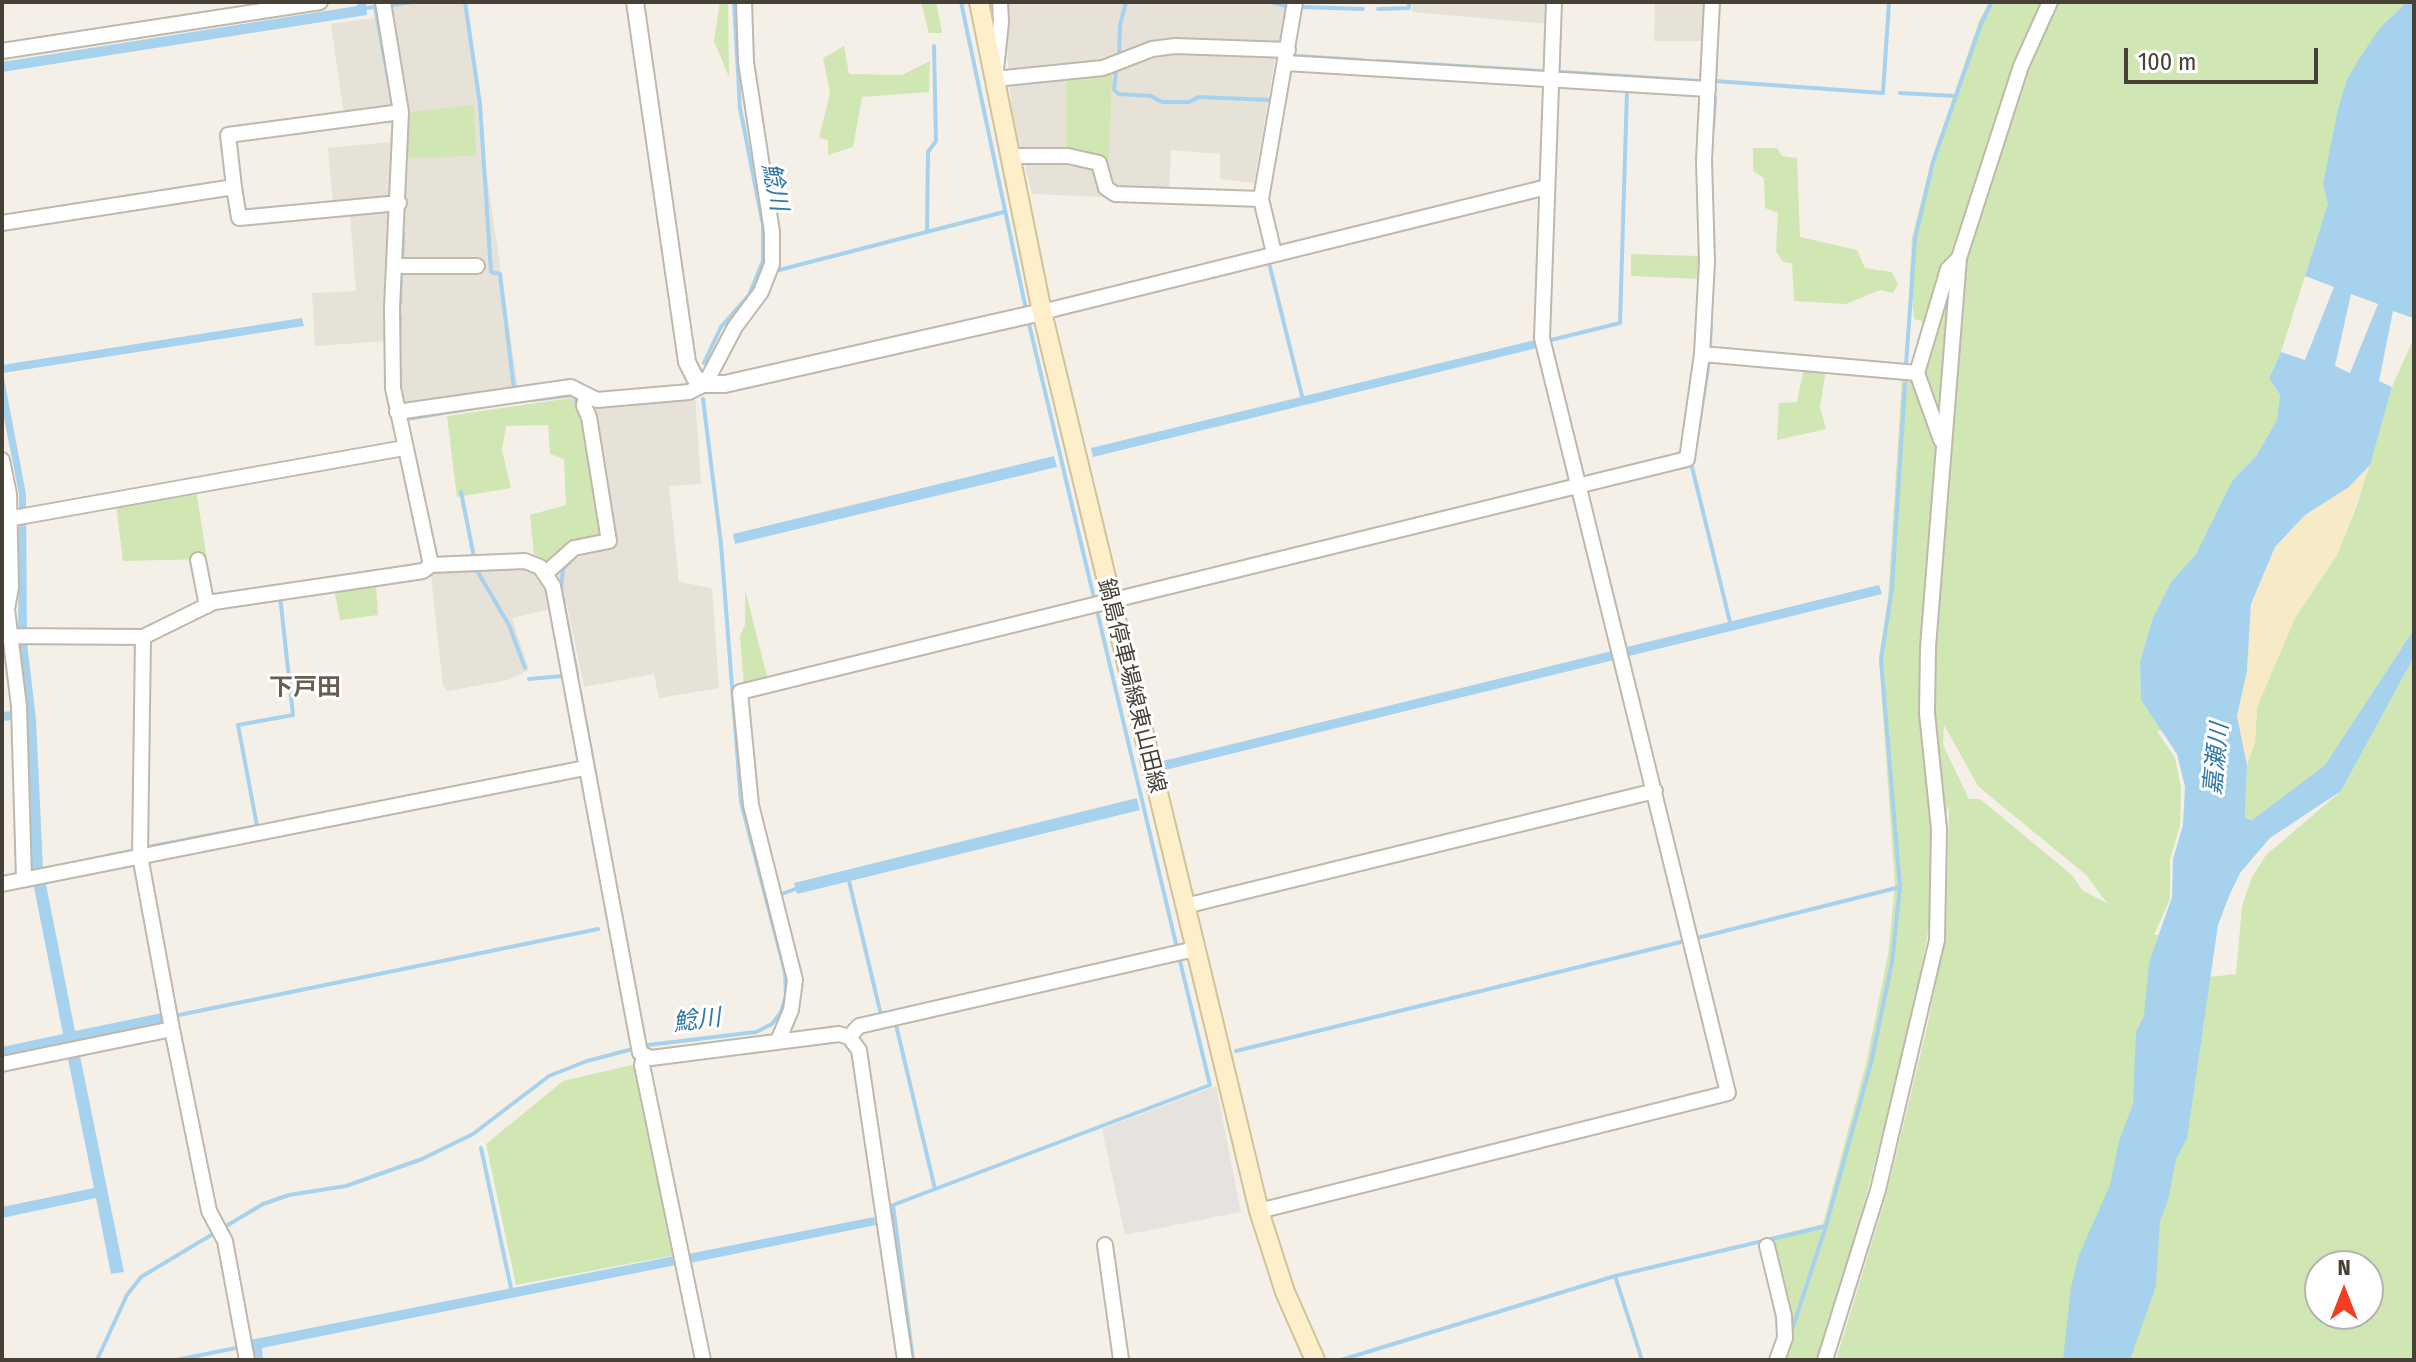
<!DOCTYPE html>
<html>
<head>
<meta charset="utf-8">
<style>
  body { margin:0 }
  #map { position:relative; width:2416px; height:1362px; overflow:hidden; background:#f4f0e8; font-family:"Fira Sans Condensed",sans-serif }
  canvas { display:block }
  .frame { position:absolute; inset:0; border:4px solid #474037; pointer-events:none }
  .north { position:absolute; left:2304px; top:1250px; width:80px; height:80px; box-sizing:border-box; background:#fff; border:2px solid #b5b3af; border-radius:50%; rotate:0deg; font-size:22px; font-weight:700; line-height:32px; text-align:center; color:#474037 }
  .north::after { content:''; display:block; margin:auto; width:28px; height:36px; background:#f23d21; clip-path:polygon(50% 0,100% 100%,50% 72%,0 100%) }
  .scale { position:absolute; left:2124px; top:48px; width:194px; height:36px; box-sizing:border-box; border:4px solid #474037; border-top:0; padding-left:10px; font-size:24px; line-height:28px; white-space:nowrap; color:#474037; -webkit-text-stroke:6px #fff; paint-order:stroke }
</style>
</head>
<body>
<div id="map">
<canvas width="2416" height="1362"></canvas>
<div class="frame"></div>
<div class="north">N</div>
<div class="scale">100 m</div>
</div>
<script>
const ctx = document.querySelector('canvas').getContext('2d');
ctx.lineJoin = 'round';
function fill(path, color) {
  ctx.fillStyle = color;
  ctx.fill(path, 'evenodd');
}
function shape(rows) {
  const path = new Path2D();
  for (const r of rows) {
    path.moveTo(r[0], r[1]);
    for (let i = 2; i < r.length; i += 2) path.lineTo(r[i], r[i + 1]);
  }
  return path;
}
function strokePath(path, color, width, dash) {
  ctx.strokeStyle = color;
  ctx.lineWidth = width;
  ctx.lineCap = dash ? 'butt' : 'round';
  ctx.setLineDash(dash || []);
  ctx.stroke(path);
}
function drawText(font, color, halo, rows, align = 'center') {
  ctx.font = font + ' "Fira Sans Condensed","Noto Sans JP",sans-serif';
  ctx.lineWidth = 6;
  ctx.setLineDash([]);
  ctx.textBaseline = 'middle';
  ctx.strokeStyle = halo;
  ctx.fillStyle = color;
  for (const [text, x, y, turn = 0] of rows) {
    ctx.save();
    ctx.translate(x, y);
    ctx.rotate((+turn || 0) * Math.PI / 180);
    ctx.textAlign = isNaN(turn) ? turn : align;
    if (halo) ctx.strokeText(text, 0, 0);
    ctx.fillText(text, 0, 0);
    ctx.restore();
  }
}
fill(shape([
  [388,2,467,2,481,102,484,156,518,388,390,408,387,341,315,346,312,293,356,291,350,214,333,204,328,148,390,142,392,118,344,115,331,24,379,17],
  [1003,2,1301,2,1294,53,1275,58,1254,183,1220,179,1220,154,1171,150,1169,191,1115,188,1106,197,1032,194,1012,113],
  [1412,2,1549,2,1548,24,1412,12],
  [1655,2,1720,2,1719,41,1654,41],
  [695,395,701,484,669,486,679,582,712,588,719,688,659,698,654,674,584,687,567,605,512,618,529,670,508,680,448,691,443,686,431,575,436,558,534,554,545,563,573,543,584,423,571,398,595,404]
]), '#e7e2d7');
fill(shape([
  [1216,1086,1241,1212,1125,1235,1102,1129]
]), '#e6e2dd');
fill(shape([
  [720,2,728,2,729,77,714,41],
  [921,2,936,2,942,33,929,33],
  [1989,2,2414,2,2328,203,2281,352,2269,377,2280,395,2277,420,2256,456,2232,481,2196,554,2171,582,2152,620,2140,662,2141,700,2163,731,2157,731,2175,758,2181,788,2180,826,2170,859,2170,899,2154,935,2159,935,2148,972,2209,977,2236,974,2242,906,2252,877,2266,855,2341,791,2414,657,2414,1360,1836,1360,1887,1193,1928,1023,1946,930,1949,806,1931,849,1930,920,1913,1018,1836,1309,1818,1360,1780,1360,1790,1328,1771,1237,1823,1224,1866,1064,1888,955,1895,885,1879,657,1888,599,1902,378,1919,355,1922,321,1914,319,1910,273,1912,237,1931,162,1979,21],
  [1944,725,1978,786,2086,875,2107,903,2083,891,2072,875,1980,799,1969,799,1943,745],
  [2320,1266,2368,1266,2368,1314,2320,1314],
  [844,46,849,74,902,75,930,61,929,92,862,97,853,147,828,155,828,140,819,138,830,93,823,58],
  [1112,75,1109,160,1066,150,1066,82],
  [474,105,476,156,407,158,410,112],
  [1753,148,1777,148,1782,156,1797,158,1800,237,1857,250,1865,268,1892,272,1898,284,1893,293,1880,290,1846,304,1794,301,1792,263,1783,262,1776,251,1778,213,1765,208,1764,178,1753,171],
  [1631,254,1701,256,1700,279,1631,276],
  [2414,315,2414,629,2325,765,2252,820,2245,818,2247,765,2255,742,2257,707,2295,618,2337,555,2357,505,2392,387,2412,342],
  [1804,367,1826,369,1820,407,1826,429,1777,440,1779,403,1797,402],
  [571,398,584,422,599,537,573,543,545,563,534,554,530,515,566,505,564,459,550,454,548,425,506,426,502,450,511,488,457,497,447,416],
  [196,490,207,559,123,561,116,504],
  [376,583,378,615,340,620,334,588],
  [745,589,768,680,744,687,740,636,745,625],
  [636,1064,675,1255,516,1285,486,1144,563,1081]
]), '#d0e6b3');
fill(shape([
  [2370,465,2337,555,2295,618,2257,707,2255,742,2247,765,2237,716,2247,671,2251,604,2275,547,2305,515,2349,487]
]), '#f6ebc6');
fill(shape([
  [358,2,366,2,367,15,2,72,2,62,357,6],
  [2407,2,2414,2,2414,315,2413,318,2393,311,2379,381,2392,387,2370,465,2349,487,2305,515,2275,547,2251,604,2247,671,2237,716,2247,765,2245,818,2252,820,2325,765,2414,629,2414,657,2341,791,2270,838,2240,873,2229,896,2218,925,2187,1138,2176,1159,2168,1200,2160,1221,2156,1286,2130,1360,2063,1360,2071,1287,2079,1255,2110,1185,2119,1141,2133,1104,2136,1032,2144,1016,2149,963,2172,897,2173,859,2183,825,2185,787,2177,754,2141,700,2140,662,2152,620,2171,582,2196,554,2232,481,2256,456,2277,420,2280,395,2269,378,2281,352,2305,360,2334,287,2305,276,2328,203,2323,184,2338,109,2347,80,2359,59,2380,28],
  [2351,294,2378,304,2350,373,2335,366],
  [302,318,304,326,3,373,26,494,27,643,36,719,43,869,75,1031,162,1013,164,1023,77,1041,124,1272,111,1274,96,1198,2,1218,2,1207,94,1188,65,1044,2,1057,2,1047,63,1034,31,872,27,719,2,721,2,712,25,710,18,642,19,494,2,408,2,365],
  [1535,340,1537,348,1093,457,1091,448],
  [1054,456,1057,467,735,544,733,534],
  [1879,585,1882,594,1629,656,1627,647],
  [1612,651,1614,660,1165,770,1163,761],
  [1137,798,1140,810,797,894,794,883],
  [874,1217,876,1225,690,1263,688,1254],
  [674,1256,676,1265,262,1348,263,1360,254,1360,250,1340]
]), '#a7d2ee');
strokePath(shape([
  [465,2,480,104,491,272,500,274,514,389],
  [961,2,1025,305],
  [1271,2,1286,6],
  [392,5,412,2],
  [1301,7,1363,9],
  [367,8,375,7,389,83],
  [1378,9,1409,8,1409,2],
  [1285,20,1287,2],
  [1295,56,1362,60],
  [1119,58,1120,25,1126,2],
  [1377,61,1541,71],
  [1716,67,1715,81,1883,93,1889,2],
  [1561,72,1699,81],
  [1013,84,1116,72,1114,90,1119,94,1151,96,1162,102,1189,102,1199,97,1271,100],
  [1900,93,1956,96],
  [1713,128,1715,98],
  [1256,207,1263,236],
  [927,232,928,152,936,141,934,46],
  [402,261,403,233],
  [1269,263,1302,396],
  [779,270,1004,212],
  [400,303,401,271],
  [1029,324,1177,948],
  [399,340,400,315],
  [1551,340,1620,323,1627,90],
  [1710,348,1711,319],
  [704,363,721,327,749,295,763,261,763,225,740,108,734,2],
  [1906,364,1915,239,1933,162,1981,24,1992,2],
  [532,400,574,395,581,414],
  [407,419,480,407],
  [1696,445,1709,361],
  [1692,467,1730,622],
  [461,492,474,557],
  [476,569,509,625,525,668],
  [577,674,561,590,563,569,578,553],
  [529,679,562,676],
  [580,692,597,784],
  [148,847,257,826,238,725,293,715,280,596],
  [103,857,132,851],
  [849,881,881,1015],
  [779,895,795,889],
  [1697,938,1900,887],
  [179,1015,598,929],
  [896,1025,935,1189],
  [1236,1051,1685,941],
  [481,1148,511,1288],
  [1615,1276,1642,1360],
  [1791,1333,1826,1226,1871,1063,1892,962,1900,887,1881,660,1892,588,1905,384],
  [97,1360,127,1295,141,1277,263,1204,289,1195,346,1186,422,1159,473,1134,549,1076,587,1061,648,1045,756,1032,772,1024,781,1012,786,996,785,972,741,802,721,544,703,399],
  [176,1360,236,1348],
  [913,1360,893,1205,1210,1085,1179,957],
  [1341,1360,1615,1276,1826,1226]
]), '#a7d2ee', 4);
const minor = shape([
  [383,2,401,112,392,308,393,388,431,565],
  [1000,2,1001,22,995,79,1103,68,1152,49,1175,46,1288,50],
  [2,51,320,2],
  [1286,63,1708,89],
  [1011,156,1068,156,1099,163,1106,188,1115,194,1261,199],
  [234,187,228,135,401,112],
  [2,223,234,187,239,218,399,203],
  [1274,253,1261,199,1295,2],
  [395,266,477,266],
  [1042,312,1547,187],
  [1702,354,1917,373],
  [397,412,571,387,597,400,689,392,705,384,735,327,761,292,772,264,772,232,746,62,744,2],
  [1941,440,1917,373,1948,269,1959,258],
  [2,460,9,494,11,587,7,609,19,706,24,879],
  [2,520,404,448],
  [198,560,207,606],
  [546,573,574,548,609,541,589,417,584,406,586,395],
  [10,636,143,637,214,602,390,576,423,571,431,565,525,561,540,567,553,586,640,1053,651,1058,839,1034,849,1037,859,1050,905,1360],
  [143,637,140,856,172,1029],
  [2,884,585,768],
  [1185,906,1655,791],
  [849,1037,859,1026,1195,949],
  [778,1041,791,1010,795,980,751,805,740,692,1687,459,1702,354,1707,262,1704,160,1712,2],
  [644,1057,642,1065,703,1360],
  [2,1064,172,1029,209,1211,225,1241,247,1360],
  [1259,1211,1728,1093,1542,338,1554,2],
  [1105,1245,1121,1360],
  [1767,1246,1784,1316,1785,1338,1777,1360],
  [1825,1360,1878,1190,1937,940,1939,829,1927,713,1928,647,1959,258,2021,66,2050,2]
]);
const tertiary = shape([
  [635,2,687,362,695,378,705,384,725,384,1042,312]
]);
const secondary = shape([
  [979,2,1042,312,1259,1211,1285,1292,1315,1360]
]);
strokePath(minor, '#bfb8ab', 18);
strokePath(tertiary, '#bfb8ab', 20);
strokePath(secondary, '#d2c299', 22);
strokePath(minor, '#fff', 14);
strokePath(tertiary, '#fff', 16);
strokePath(secondary, '#fdefc9', 18);
drawText('22px', '#474037', '#fff', [
  ["鍋島停車場線東山田線",1131,686,76]
]);
drawText('italic 24px', '#3178a7', '#fff', [
  ["鯰川",774,187,79],
  ["嘉瀬川",2217,759,-84],
  ["鯰川",697,1021,-7]
]);
drawText('bold 24px', '#695e4f', '#fff', [
  ["下戸田",305,688]
]);
</script>
</body>
</html>
